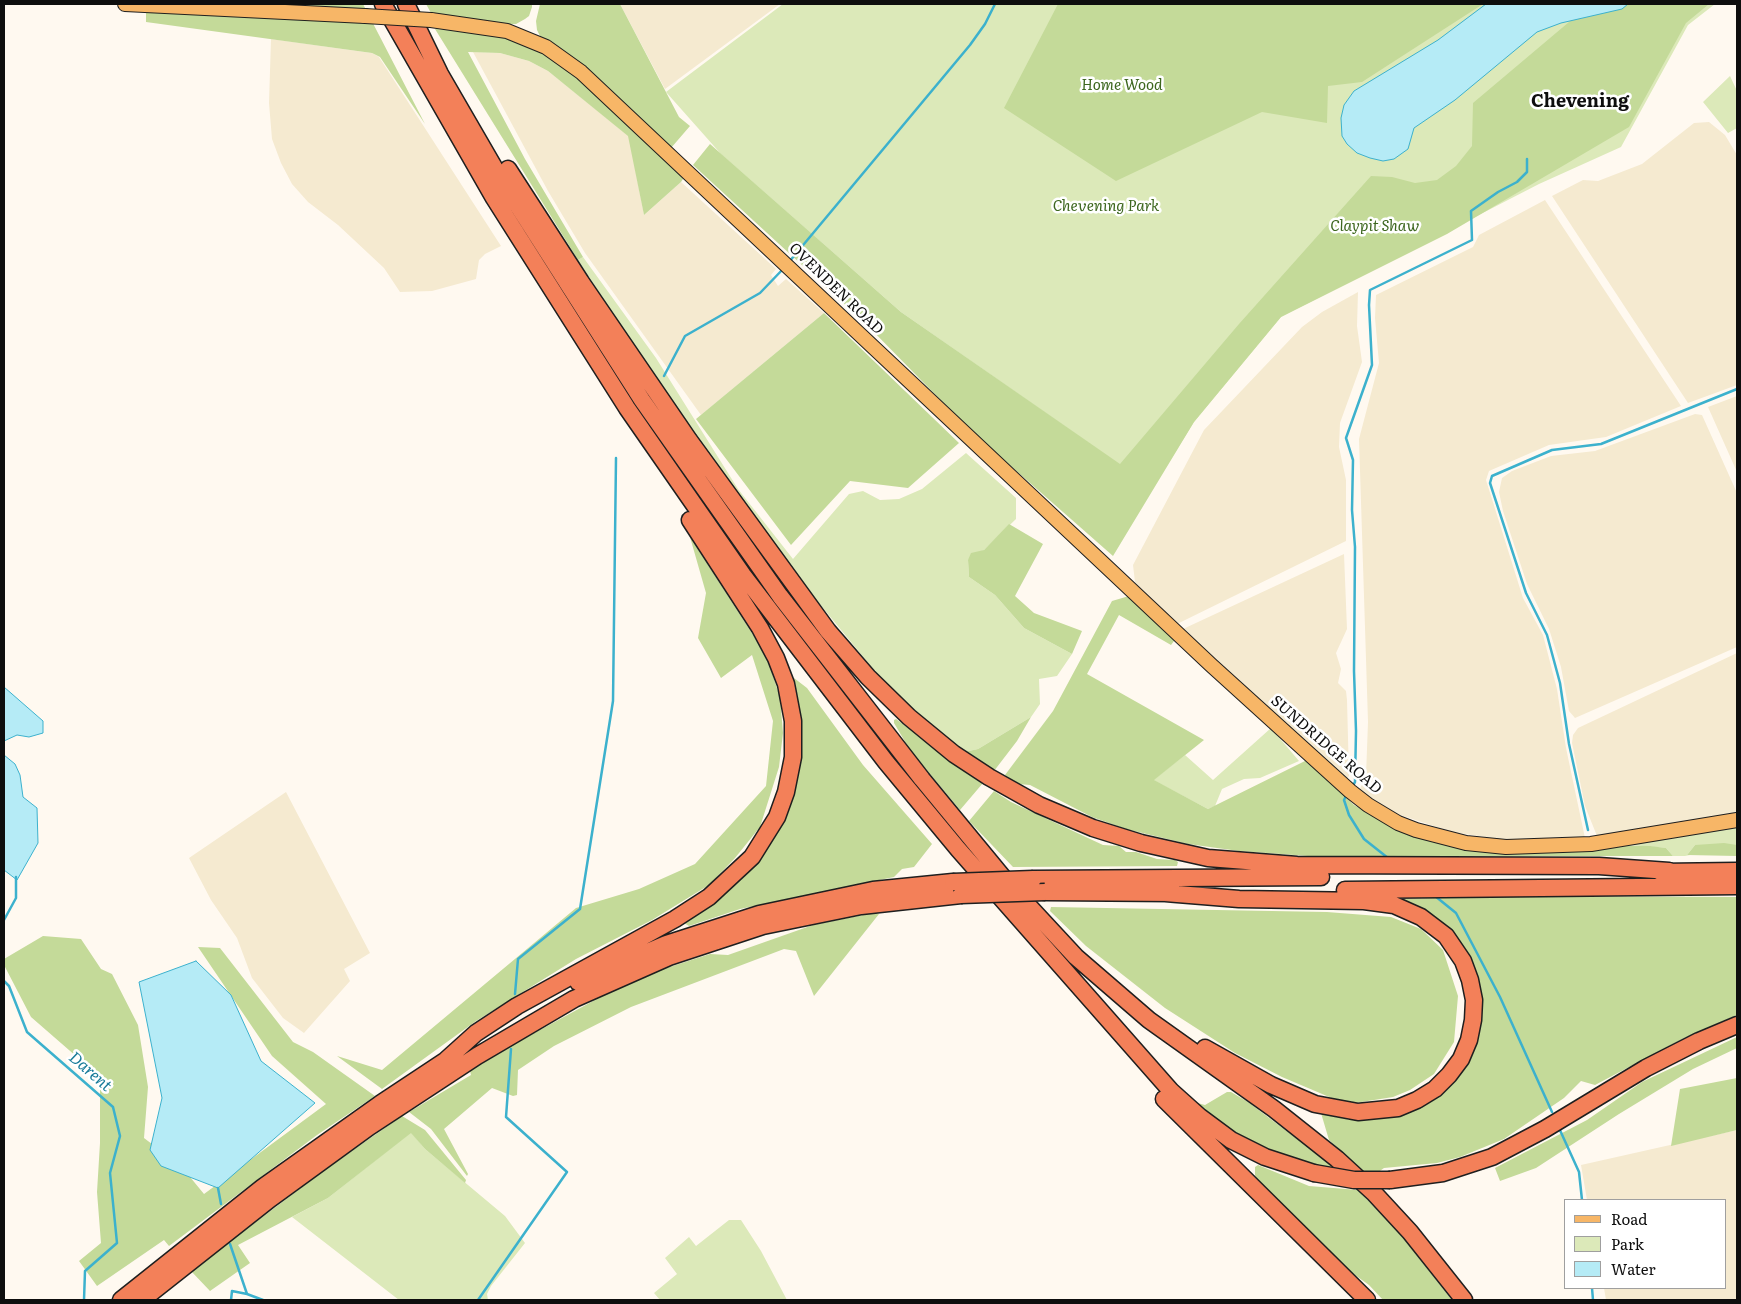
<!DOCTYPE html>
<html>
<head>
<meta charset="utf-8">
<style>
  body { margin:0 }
  #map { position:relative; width:1741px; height:1304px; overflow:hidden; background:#fff9f0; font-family:Literata,serif }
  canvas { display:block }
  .frame { position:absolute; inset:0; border:5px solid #0e0e0e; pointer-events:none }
  .legend { position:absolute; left:1564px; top:1199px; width:162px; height:90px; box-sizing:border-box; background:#fff; border:1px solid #9f9f9f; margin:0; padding:6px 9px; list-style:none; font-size:15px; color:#0e0e0e }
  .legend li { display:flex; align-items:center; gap:10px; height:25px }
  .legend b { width:25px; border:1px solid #9f9f9f }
</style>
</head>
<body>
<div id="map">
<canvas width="1741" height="1304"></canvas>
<div class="frame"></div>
<ul class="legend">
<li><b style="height:6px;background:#f7b667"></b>Road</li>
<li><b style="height:14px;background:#dce9b9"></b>Park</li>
<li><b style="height:14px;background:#b5ebf6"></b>Water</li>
</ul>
</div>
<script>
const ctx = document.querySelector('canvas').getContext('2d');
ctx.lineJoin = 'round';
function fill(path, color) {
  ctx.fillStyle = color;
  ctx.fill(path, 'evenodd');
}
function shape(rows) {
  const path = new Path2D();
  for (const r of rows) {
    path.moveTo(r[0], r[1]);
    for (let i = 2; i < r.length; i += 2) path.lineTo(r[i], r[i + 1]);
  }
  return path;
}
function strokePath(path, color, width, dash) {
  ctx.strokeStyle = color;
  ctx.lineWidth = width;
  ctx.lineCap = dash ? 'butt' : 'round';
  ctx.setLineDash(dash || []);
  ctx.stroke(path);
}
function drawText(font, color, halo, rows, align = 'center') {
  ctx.font = font + ' Literata,serif';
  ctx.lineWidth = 5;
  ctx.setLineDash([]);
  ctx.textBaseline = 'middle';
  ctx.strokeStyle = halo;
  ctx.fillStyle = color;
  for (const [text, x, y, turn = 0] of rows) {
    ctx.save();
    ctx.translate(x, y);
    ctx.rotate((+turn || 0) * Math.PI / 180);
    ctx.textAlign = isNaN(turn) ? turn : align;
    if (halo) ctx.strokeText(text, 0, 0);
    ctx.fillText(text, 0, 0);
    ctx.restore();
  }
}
fill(shape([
  [620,4,780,4,665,89],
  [271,39,372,53,379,57,501,246,485,254,479,260,476,279,432,291,400,292,384,268,338,225,308,202,292,184,281,163,272,139,269,103],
  [473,52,500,53,529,61,548,71,629,136,644,215,681,182,776,269,771,275,778,286,786,279,824,313,701,415,585,253,548,191],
  [1709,122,1725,135,1737,155,1737,385,1688,403,1552,196,1583,180,1598,181,1642,164,1694,123],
  [1545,200,1681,406,1606,437,1549,445,1489,471,1486,480,1523,598,1543,635,1557,689,1566,748,1585,838,1511,841,1452,832,1391,812,1359,791,1366,776,1368,722,1359,439,1379,363,1375,318,1376,295,1473,247,1479,235],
  [1358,292,1357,326,1362,362,1340,423,1339,447,1346,480,1346,541,1177,624,1140,589,1135,582,1133,565,1204,430,1302,327,1322,312],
  [1737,396,1737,472,1708,407],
  [1695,414,1702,415,1737,493,1737,647,1575,718,1569,711,1561,667,1549,629,1527,584,1503,511,1499,492,1502,478,1512,471,1551,456,1595,451],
  [1344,554,1347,629,1336,653,1341,669,1338,683,1346,691,1347,700,1349,776,1345,782,1183,629],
  [1737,653,1737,812,1644,830,1597,836,1585,806,1572,743,1573,735,1578,728],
  [286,792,370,953,344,969,350,981,304,1033,283,1018,252,978,237,938,211,900,189,858],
  [1737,1130,1737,1300,1606,1300,1604,1288,1725,1288,1725,1200,1587,1200,1581,1165]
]), '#f5ead0');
fill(shape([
  [783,4,1715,4,1688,25,1621,147,1539,184,1281,317,1194,422,1153,488,901,312,721,154,666,92],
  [1730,76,1737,91,1737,128,1728,133,1703,102],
  [583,257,656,358,738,489,793,559,849,494,863,491,880,500,899,499,922,489,966,453,1016,498,1016,519,984,550,968,560,969,577,995,595,1024,628,1072,654,1057,676,1039,679,1040,704,1031,717,978,749,964,752,902,699,879,676,804,585,662,389,578,260],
  [1271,728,1299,761,1260,778,1244,779,1222,789,1215,806,1208,809,1153,780,1185,755,1213,780],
  [1737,827,1737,845,1695,845,1687,855,1690,855,1685,856,1673,856,1666,848,1630,845],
  [411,1132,425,1149,505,1216,525,1243,491,1286,487,1294,488,1300,399,1300,292,1217,328,1198],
  [729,1220,741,1220,761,1251,787,1300,660,1300,654,1293,677,1274,665,1258,689,1237,696,1246]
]), '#dce9b9');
fill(shape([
  [146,4,363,4,425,124,380,57,372,53,146,22],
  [426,4,532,4,532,7,529,16,525,19,516,24,505,24,431,13],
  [540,4,620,4,679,117,690,126,671,148,542,40,537,30,536,21],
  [1058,4,1483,4,1362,82,1328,86,1327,123,1262,112,1116,181,1004,108],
  [1621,4,1709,4,1686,23,1629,127,1447,234,1281,317,1194,422,1113,556,972,432,864,322,693,165,710,144,901,312,1120,464,1239,324,1371,176,1392,177,1415,183,1437,180,1456,166,1472,146,1473,103,1588,6],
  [435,29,462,30,504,36,535,48,560,61,685,176,681,182,644,215,628,136,548,71,529,61,500,53,468,52,525,159,583,257,578,260],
  [824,313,959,443,908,488,850,481,791,545,696,419],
  [1009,524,1043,544,1015,596,1034,613,1082,631,1072,654,1024,628,995,595,969,577,968,560,971,553,984,550],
  [690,537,766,655,780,697,783,733,779,767,760,827,735,858,709,885,652,920,576,959,476,1021,382,1089,337,1056,382,1070,576,908,639,889,695,864,766,786,773,721,752,655,721,678,698,638,706,593],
  [1129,596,1177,637,1171,645,1119,615,1087,674,1204,740,1154,780,1208,809,1307,760,1354,805,1398,831,1442,843,1650,846,1666,848,1673,856,1308,856,1239,851,1188,844,1126,829,1092,817,1030,785,1018,784,1005,775,1053,711,1112,601],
  [794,678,807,688,863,765,932,844,914,867,902,869,894,877,740,909,689,926,684,923,718,900,751,870,762,857,785,819,796,787,802,756,802,721],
  [1031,717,1017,741,994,771,964,752,978,749],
  [896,719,983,783,960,810,910,750,894,723,894,720],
  [994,791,1011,802,1103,845,1119,846,1126,852,1136,852,1157,859,1175,860,1178,862,1177,866,1013,867,969,821],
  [1724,843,1737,845,1737,856,1687,855,1695,845],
  [1506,896,1737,897,1737,1015,1684,1038,1595,1085,1581,1081,1564,1098,1504,1139,1460,1157,1437,1163,1384,1168,1377,1173,1363,1171,1329,1140,1321,1113,1350,1120,1378,1119,1406,1113,1420,1108,1433,1099,1481,1022,1447,928,1424,911,1402,899],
  [1051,907,1327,912,1391,917,1421,929,1443,950,1458,996,1454,1042,1434,1074,1410,1090,1393,1097,1355,1103,1334,1099,1282,1077,1235,1053,1165,1008,1086,946,1050,911],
  [873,913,879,914,814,996,796,951,784,949,631,1007,554,1046,518,1070,517,1095,513,1096,492,1088,444,1129,468,1174,467,1176,431,1129,409,1112,471,1075,470,1071,505,1049,617,988,654,972,710,954,728,955,813,925],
  [43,936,81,939,101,969,112,974,138,1025,148,1087,144,1138,181,1166,204,1194,326,1104,272,1056,198,947,220,948,293,1042,313,1052,375,1096,317,1135,169,1246,164,1240,97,1286,79,1261,101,1243,97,1192,100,1143,100,1077,31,1017,4,965,4,959],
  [1737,1037,1737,1048,1693,1069,1619,1114,1536,1168,1500,1181,1495,1168,1587,1120,1642,1082],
  [1737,1078,1737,1130,1671,1146,1680,1089],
  [1227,1092,1231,1092,1248,1102,1337,1169,1294,1161,1244,1140,1190,1101,1205,1105],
  [402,1116,425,1130,466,1180,465,1183,425,1149,411,1133,328,1198,238,1245,250,1263,210,1291,191,1271,326,1169],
  [1258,1165,1309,1186,1358,1190,1401,1235,1452,1300,1383,1300,1369,1285,1341,1265,1259,1184,1255,1175,1255,1167]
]), '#c4da99');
const water = shape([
  [1486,4,1628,4,1622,9,1561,23,1537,32,1455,100,1414,128,1408,149,1394,159,1383,161,1370,158,1357,153,1347,144,1342,136,1341,118,1344,105,1354,91,1438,40,1486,4],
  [4,687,43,721,43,733,29,737,17,735,4,741,4,687],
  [4,755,15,764,20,775,23,797,37,808,38,843,17,880,4,870,4,755],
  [196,961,231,995,261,1061,315,1103,218,1188,161,1166,150,1150,162,1098,139,982,196,961]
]);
fill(water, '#b5ebf6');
strokePath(water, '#3cb1cd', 1);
strokePath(shape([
  [789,262,970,45,985,24,995,4],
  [664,376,685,336,760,293,784,268],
  [1352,787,1355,782,1356,731,1354,671,1355,547,1352,510,1353,460,1346,438,1372,365,1369,305,1370,290,1472,240,1471,211,1498,192,1517,182,1527,172,1527,159],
  [1347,794,1344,800,1349,815,1364,839,1388,858],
  [1588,830,1569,744,1560,683,1547,635,1526,593,1490,483,1492,476,1552,450,1601,444,1737,389],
  [1435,896,1456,913,1500,997,1552,1112],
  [4,920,16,898,16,877],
  [4,981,9,986,27,1032,113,1107,120,1136,110,1173,117,1243,85,1271,84,1300],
  [515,994,518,959,580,909,613,701,616,458],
  [1559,1128,1579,1172,1582,1200],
  [218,1188,221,1204],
  [230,1244,247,1294,263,1300],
  [1592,1288,1593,1300],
  [231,1300,232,1291,247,1294],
  [478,1300,567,1172,506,1117,511,1049]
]), '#3cb1cd', 2.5);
const major = shape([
  [125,4,365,16],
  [431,20,507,31,546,47,581,72,1211,665,1350,791,1368,805,1398,823,1416,830,1466,843,1506,847,1591,844,1737,820]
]);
const highway = shape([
  [383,4,494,198,627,408,743,575,886,762,958,849,1171,1091,1200,1117,1231,1140,1265,1157,1314,1173],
  [406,4,440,74,502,181,642,400,780,596,922,779,1011,887,1076,957,1149,1020,1274,1109,1337,1159,1374,1193,1410,1232,1464,1300],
  [508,169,581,282,689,440,828,631,868,677,909,717,954,754,989,777,1039,805,1093,828,1141,843,1208,858,1297,865,1599,866,1669,871],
  [1660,872,1737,871],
  [1033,879,1321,877],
  [1345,890,1737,886],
  [1045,892,1175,893],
  [1165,893,1239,899,1364,901,1394,905,1421,917,1446,936,1463,961,1470,980,1474,1000,1473,1020,1469,1040,1461,1059,1449,1075,1435,1089,1417,1100,1398,1108,1358,1112,1315,1104,1271,1085,1205,1048],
  [578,982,666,944,759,914,873,890,953,882],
  [446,1060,476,1033,517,1006,675,919,709,897,752,857,777,817,786,792,793,757,793,721,786,684,776,658,760,628,690,520],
  [1164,1099,1367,1300],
  [1390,1180,1443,1173,1492,1157,1545,1129,1646,1068,1699,1041,1737,1025],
  [121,1300,263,1187,380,1104,454,1055],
  [142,1300,270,1199,369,1127,477,1056,574,999,669,957,763,926,861,906,961,895]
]);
strokePath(major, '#1f1f1f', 16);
strokePath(highway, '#1f1f1f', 19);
strokePath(major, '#f7b667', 14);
strokePath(highway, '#f38059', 16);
const majorBridge = shape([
  [365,16,431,20]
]);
const highwayBridge = shape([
  [953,882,1033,879],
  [961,895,1045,892],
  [1314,1173,1354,1180,1390,1180]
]);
strokePath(majorBridge, '#1f1f1f', 16, []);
strokePath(highwayBridge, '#1f1f1f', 19, []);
strokePath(majorBridge, '#f7b667', 14);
strokePath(highwayBridge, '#f38059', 16);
drawText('italic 15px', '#3c661e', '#fff', [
  ["Home Wood",1122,86],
  ["Chevening Park",1106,207],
  ["Claypit Shaw",1375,227]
]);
drawText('15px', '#0e0e0e', '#fff', [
  ["OVENDEN ROAD",836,289,44],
  ["SUNDRIDGE ROAD",1326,745,41]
]);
drawText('italic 16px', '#187b99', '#fff', [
  ["Darent",90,1072,41]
]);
drawText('bold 18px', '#0e0e0e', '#fff', [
  ["Chevening",1580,102]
]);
</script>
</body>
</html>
